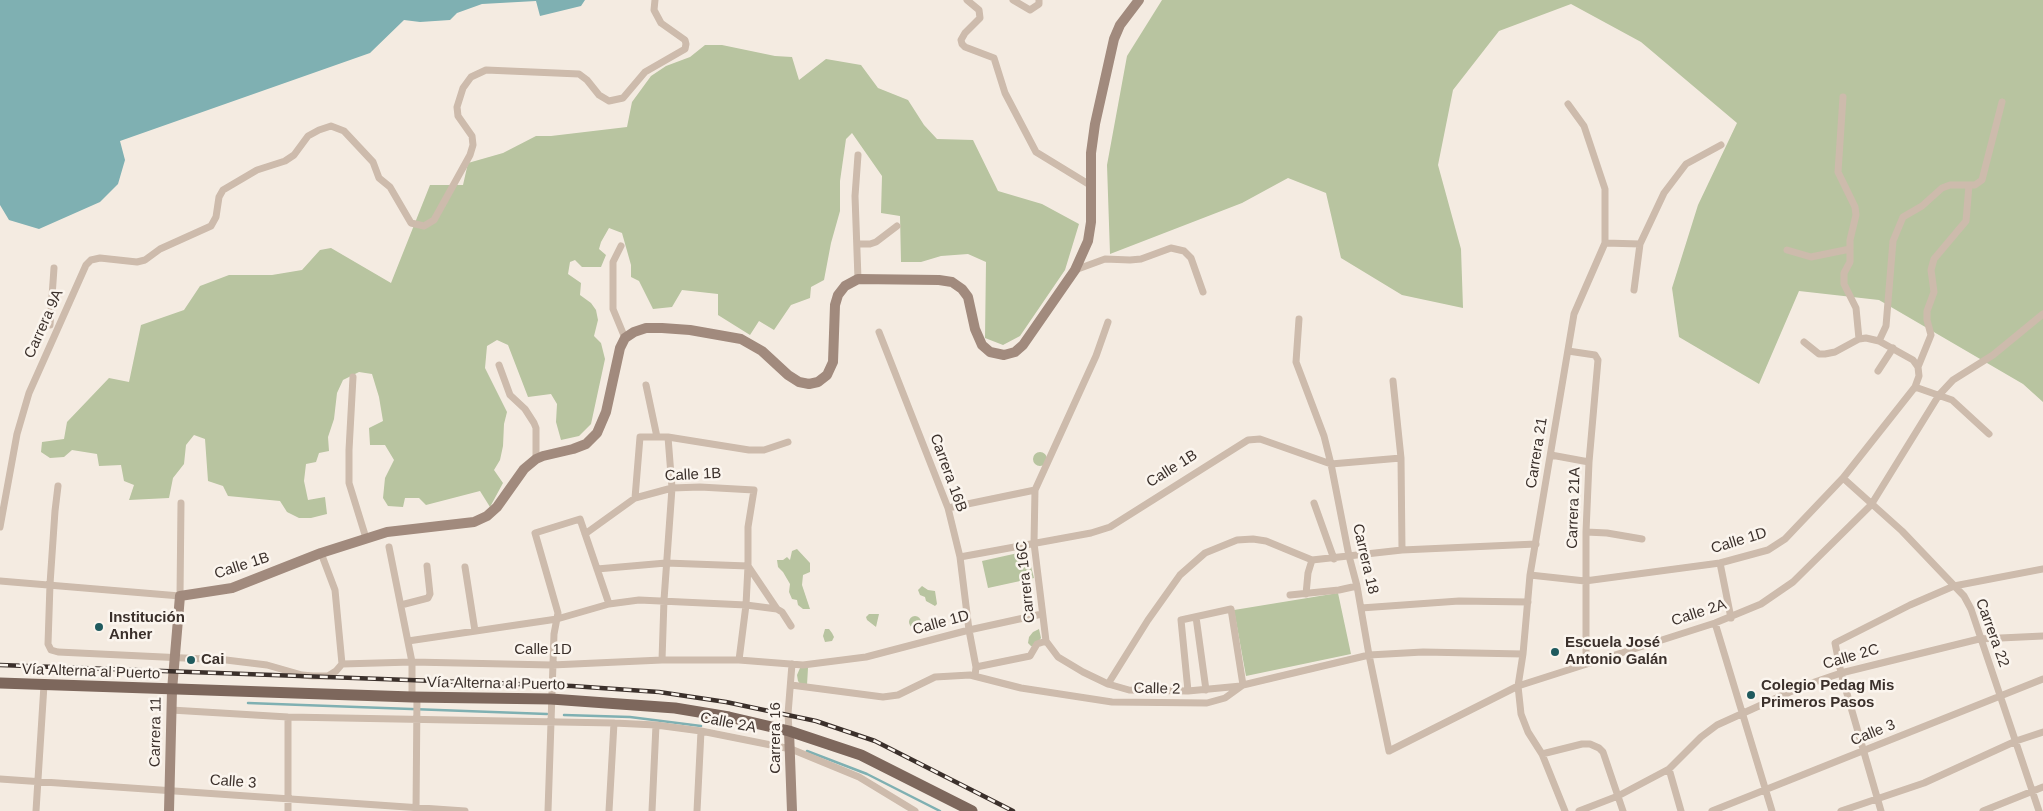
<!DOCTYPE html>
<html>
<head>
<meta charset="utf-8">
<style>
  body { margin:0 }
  canvas { display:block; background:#f4ebe1 }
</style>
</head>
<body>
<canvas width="2043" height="811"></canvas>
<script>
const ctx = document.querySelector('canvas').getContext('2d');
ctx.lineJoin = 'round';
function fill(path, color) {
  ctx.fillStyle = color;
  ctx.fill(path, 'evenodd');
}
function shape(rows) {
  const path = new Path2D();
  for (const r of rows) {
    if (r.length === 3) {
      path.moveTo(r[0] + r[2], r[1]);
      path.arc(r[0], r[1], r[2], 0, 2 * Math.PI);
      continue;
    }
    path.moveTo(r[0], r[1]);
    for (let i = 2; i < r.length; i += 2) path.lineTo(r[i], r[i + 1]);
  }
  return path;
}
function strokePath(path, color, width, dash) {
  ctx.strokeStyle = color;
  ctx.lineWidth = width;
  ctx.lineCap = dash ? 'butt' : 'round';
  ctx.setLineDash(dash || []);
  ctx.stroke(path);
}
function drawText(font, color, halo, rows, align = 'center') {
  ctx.font = font + ' Helvetica,sans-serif';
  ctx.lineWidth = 5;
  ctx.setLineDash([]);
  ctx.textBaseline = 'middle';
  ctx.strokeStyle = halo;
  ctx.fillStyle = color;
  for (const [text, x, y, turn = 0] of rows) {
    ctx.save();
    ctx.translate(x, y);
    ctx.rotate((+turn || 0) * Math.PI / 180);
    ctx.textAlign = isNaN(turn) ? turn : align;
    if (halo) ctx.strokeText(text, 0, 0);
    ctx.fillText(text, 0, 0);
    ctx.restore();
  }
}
fill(shape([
  [1162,0,2043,0,2043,402,2023,384,1879,300,1799,291,1759,384,1679,337,1672,288,1698,205,1737,123,1641,42,1571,4,1499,31,1453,90,1438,165,1461,249,1463,308,1402,295,1341,258,1326,193,1288,178,1242,203,1110,254,1107,165,1127,56],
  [705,45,722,45,775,56,792,57,799,80,826,59,861,65,878,88,908,100,924,125,937,139,973,140,998,191,1042,204,1079,224,1065,270,1020,336,1003,345,985,338,986,262,968,254,941,256,921,262,901,262,900,216,881,213,882,176,852,133,846,139,840,181,840,211,831,243,824,280,811,287,810,298,791,305,774,330,759,321,750,335,718,315,718,294,682,290,672,307,653,309,639,281,631,277,631,265,622,233,609,228,601,242,599,249,606,255,601,267,582,267,575,260,570,262,568,274,581,283,580,295,591,303,596,310,598,320,594,336,601,343,605,359,591,424,579,436,561,440,556,422,557,404,551,394,528,397,508,345,497,340,487,346,485,368,507,412,504,424,503,446,500,460,494,470,503,483,490,507,480,491,426,505,419,498,405,498,403,507,388,506,383,498,385,478,394,460,385,445,370,445,369,428,383,421,379,397,372,374,359,372,343,380,337,393,334,419,328,437,329,451,319,453,316,462,306,464,304,481,308,500,325,497,327,514,311,518,299,518,287,512,280,501,228,496,223,486,208,481,205,439,194,435,186,445,184,464,173,478,169,498,129,500,134,485,124,481,121,465,99,466,97,454,72,450,64,457,50,458,41,452,42,442,64,439,67,422,109,378,129,382,141,325,184,310,200,286,229,275,272,275,302,270,320,250,331,248,391,283,430,185,463,185,468,163,503,153,536,136,551,136,627,127,632,102,651,76,666,66,690,57],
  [1040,459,7],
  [797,549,810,563,810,572,803,575,802,585,810,609,803,609,798,605,797,600,792,599,789,592,790,584,783,572,778,567,777,560,783,560,787,557,790,560,792,551],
  [1027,551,1034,578,988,588,982,561],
  [922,586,928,590,935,591,937,604,935,606,926,601,925,597,920,595,918,590],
  [1338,593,1351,654,1246,676,1234,610],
  [869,614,879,614,876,627,867,620,866,617],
  [915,622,6],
  [825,629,829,629,832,633,834,637,832,641,825,642,823,636],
  [1039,629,1041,638,1035,647,1031,646,1028,643,1029,637,1033,632],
  [800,668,808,668,807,685,801,685,798,681,797,675]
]), '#b8c4a0');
fill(shape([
  [0,0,585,0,581,6,540,16,536,1,482,4,457,13,450,20,420,22,404,20,370,53,120,141,125,160,118,184,100,202,39,229,9,220,0,205]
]), '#7fb0b2');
strokePath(shape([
  [248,703,547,714],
  [564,715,630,717,701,726],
  [807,751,867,774,940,811]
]), '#7fb0b2', 2.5);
strokePath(shape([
  [967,0,979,10,980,18,965,33,961,40,962,44,965,47,994,58,1005,93,1036,152,1090,185],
  [1013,0,1030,10,1039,4,1039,0],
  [1843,97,1838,172,1855,207,1856,215,1850,240,1850,262,1844,273,1844,284,1856,308,1859,339],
  [1605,243,1640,244],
  [857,244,870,244,876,242,897,226],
  [621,246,613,262,613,309,625,338],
  [1787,250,1811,257,1850,249],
  [1075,270,1105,259,1130,260,1141,259,1171,248,1184,251,1191,258,1203,292],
  [858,279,855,196,858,155],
  [1634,290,1640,244,1664,193,1686,164,1721,145],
  [1299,319,1296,362,1324,436,1331,464,1349,556,1357,586,1369,655,1389,751,1518,686,1715,623,1761,604,1793,582,1871,505,1939,395,1953,380,1993,355,2043,314],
  [1108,322,1096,356,1035,490,1034,543,1046,641,1058,657,1083,672,1108,684,1129,690,1188,691,1241,686],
  [50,325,54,268],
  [879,332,948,508,960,557,969,630,976,667,975,676],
  [1879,341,1886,326,1893,241,1903,217,1922,206,1942,188,1950,185,1975,185,1982,180,2002,102],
  [1568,351,1595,355,1598,360,1589,462,1586,532,1586,663],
  [499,365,510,395,525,409,534,423,536,428,536,459],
  [1918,367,1931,335,1927,320,1927,311,1934,292,1931,270,1934,259,1966,221,1969,185],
  [1878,371,1893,348],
  [353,377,349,450,349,483,366,538],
  [1393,381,1401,458,1402,550],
  [646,385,657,437],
  [1915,387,1952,400,1989,434],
  [1551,455,1589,462],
  [1843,478,1902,531,1964,596,1971,609,2039,811],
  [58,486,55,511,50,584,48,644,51,650,58,652,226,660,267,665,302,675,313,676,328,676,336,671,342,664,412,662,552,665,662,660,739,660,803,665,866,657,969,630,1042,614],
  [635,498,640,437,668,437,749,450,764,450,788,442],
  [1314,503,1334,559],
  [948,508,1035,490],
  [0,527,17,434,29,393,86,265,91,260,100,258,137,262,145,260,160,249,211,226,216,217,219,197,223,190,257,170,285,161,294,155,308,136,319,130,331,126,344,131,373,162,379,178,390,187,411,223,424,226,434,220,470,155,473,145,472,136,458,116,457,107,463,88,471,77,486,70,579,74,587,80,599,95,609,101,623,98,645,72,685,49,686,44,685,40,661,23,654,10,655,0],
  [1586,532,1607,533,1642,539],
  [585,534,635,498,672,488,700,487,754,490,748,527,748,566,746,605,739,660],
  [389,547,412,662,412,697],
  [321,553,335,590,342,664],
  [960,557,1091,533,1110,527,1248,440,1260,439,1331,464,1401,458],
  [1720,563,1731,618],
  [465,567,475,631],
  [597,569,666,563,748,566,777,609,782,612,791,626],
  [1530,575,1585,581,1720,563,1768,550,1785,539,1843,478,1915,387,1919,376,1918,367,1913,360,1879,341,1866,338,1859,339,1835,352,1825,354,1819,354,1804,342],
  [0,581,180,596,181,503],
  [1306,594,1308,573,1312,560],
  [1290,595,1339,590,1357,586],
  [401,605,428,598,430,594,427,566],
  [1361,608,1459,601,1528,602],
  [1196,617,1206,690],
  [1715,623,1772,811],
  [408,641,557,619,609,604,639,600,746,605,777,609],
  [662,660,664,600,672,488,668,437],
  [976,667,1030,656,1037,644,1046,641],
  [1108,684,1148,620,1180,575,1205,553,1237,540,1253,539,1266,541,1312,560,1402,550,1536,544],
  [791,685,883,697,898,695,935,677,970,675,1021,688,1112,702,1207,703,1225,698,1243,685,1369,655,1423,652,1523,654],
  [1188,691,1181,620,1231,609,1243,685],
  [171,710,288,717,614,723,656,725,701,731,791,749,859,777,915,811],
  [789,731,788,714,792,664],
  [1542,754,1582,744,1590,744,1599,748,1603,752,1623,811],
  [1669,769,1681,811],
  [0,779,465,811],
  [36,811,44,685],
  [288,811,288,717],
  [416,811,417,697],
  [548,811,554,634,558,613,535,533,580,519,609,604],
  [609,811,614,723],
  [652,811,656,725],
  [697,811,701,731],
  [1565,811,1542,754,1528,732,1521,714,1518,686,1523,654,1530,575,1574,314,1605,243,1605,189,1584,126,1568,104],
  [1579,811,1618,796,1669,769,1701,737,1717,725,1803,686,1841,673,1979,639,2043,636],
  [1712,811,2043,679],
  [1841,811,1924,783,2016,741,2043,732],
  [1881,811,1841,673,1835,643,1910,605,1954,586,2043,569],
  [1983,811,2043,787]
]), '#cdbbac', 7);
strokePath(shape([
  [789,731,792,811],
  [169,811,172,690,180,596,232,588,321,553,387,532,474,522,487,516,497,507,524,469,536,459,543,456,573,449,586,444,597,433,606,412,620,348,625,338,634,332,646,328,662,328,690,330,741,339,762,351,788,375,799,382,809,384,818,382,827,375,833,362,835,305,838,295,845,286,858,279,939,280,952,282,962,289,968,297,975,329,982,345,990,352,1004,355,1015,352,1023,345,1075,270,1088,241,1091,222,1091,153,1095,124,1114,39,1120,25,1139,0]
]), '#a18a7d', 10);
strokePath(shape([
  [0,683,412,697,551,699,675,708,729,717,789,731,861,755,972,811]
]), '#7d675c', 11);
const rail = shape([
  [0,665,572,686,659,692,726,702,816,721,875,741,1013,811]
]);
strokePath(rail, '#3b302b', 4.5);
strokePath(rail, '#fbf5ee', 2.5, [8]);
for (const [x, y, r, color] of [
  [99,627,5,"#1f5a5e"],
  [1555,652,5,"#1f5a5e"],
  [191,660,5,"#1f5a5e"],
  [1751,695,5,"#1f5a5e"]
]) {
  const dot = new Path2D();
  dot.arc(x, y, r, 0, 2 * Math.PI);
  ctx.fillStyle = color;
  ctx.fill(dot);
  strokePath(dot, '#fbf5ee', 2);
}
drawText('15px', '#3b302b', '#fbf5ee', [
  ["Carrera 9A",44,324,-66],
  ["Carrera 21",1537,453,-81],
  ["Calle 1B",1172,469,-32],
  ["Carrera 16B",948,473,70],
  ["Calle 1B",693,475,-3],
  ["Carrera 21A",1574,508,-88],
  ["Calle 1D",1739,541,-17],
  ["Carrera 18",1365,559,77],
  ["Calle 1B",242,566,-18],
  ["Carrera 16C",1026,582,-96],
  ["Calle 2A",1699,613,-18],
  ["Calle 1D",941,623,-15],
  ["Carrera 22",1992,633,70],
  ["Calle 1D",543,650],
  ["Calle 2C",1851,657,-16],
  ["Vía Alterna al Puerto",91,672,2],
  ["Vía Alterna al Puerto",496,684,1],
  ["Calle 2",1157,689,1],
  ["Calle 2A",728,723,11],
  ["Carrera 11",156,732,-89],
  ["Calle 3",1873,733,-22],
  ["Carrera 16",776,738,-90],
  ["Calle 3",233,782,4]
]);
drawText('bold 15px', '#3b302b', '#fbf5ee', [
  ["Institución",109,618],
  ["Anher",109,635],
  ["Escuela José",1565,643],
  ["Antonio Galán",1565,660],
  ["Cai",201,660],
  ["Colegio Pedag Mis",1761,686],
  ["Primeros Pasos",1761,703]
], 'left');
</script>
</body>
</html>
